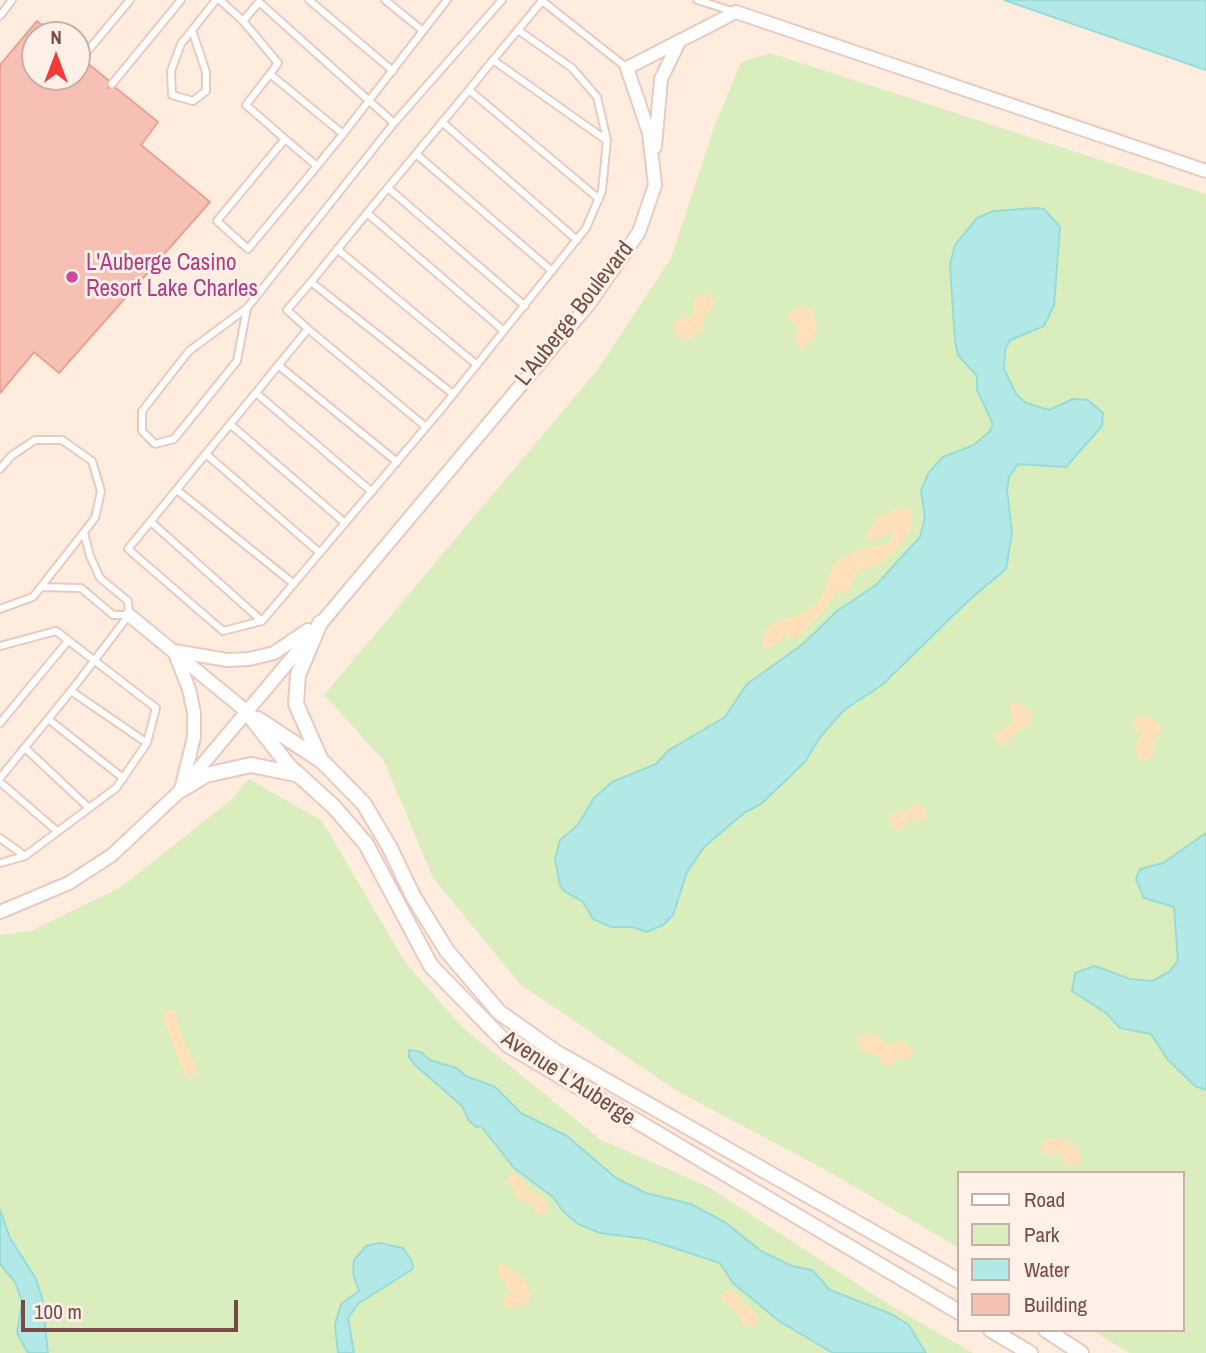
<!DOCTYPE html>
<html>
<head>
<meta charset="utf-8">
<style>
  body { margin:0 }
  #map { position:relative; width:1206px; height:1353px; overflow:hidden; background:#feecdf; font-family:"Archivo Narrow",sans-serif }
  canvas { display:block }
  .legend { position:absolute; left:957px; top:1171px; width:228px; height:161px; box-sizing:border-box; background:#fff1e8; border:2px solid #c9afa6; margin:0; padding:9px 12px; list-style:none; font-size:21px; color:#774c44 }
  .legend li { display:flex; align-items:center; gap:14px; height:35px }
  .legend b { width:35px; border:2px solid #c9afa6 }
  .north { position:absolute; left:21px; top:21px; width:70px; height:70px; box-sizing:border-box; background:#fff1e8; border:2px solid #c9afa6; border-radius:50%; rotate:0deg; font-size:19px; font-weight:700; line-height:28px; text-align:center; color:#774c44 }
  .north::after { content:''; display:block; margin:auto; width:24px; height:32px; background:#f53a38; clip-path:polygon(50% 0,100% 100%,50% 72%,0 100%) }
  .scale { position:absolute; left:21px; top:1300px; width:217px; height:32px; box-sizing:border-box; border:4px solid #774c44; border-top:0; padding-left:9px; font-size:21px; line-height:24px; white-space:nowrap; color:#774c44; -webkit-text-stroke:5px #fff1e8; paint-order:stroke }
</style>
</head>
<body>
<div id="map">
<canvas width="1206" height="1353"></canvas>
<ul class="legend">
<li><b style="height:9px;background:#fff"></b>Road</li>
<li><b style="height:19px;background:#daedbd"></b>Park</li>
<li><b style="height:19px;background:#b2e9e6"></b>Water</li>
<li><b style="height:19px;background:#f6c1b4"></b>Building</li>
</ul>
<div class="north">N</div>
<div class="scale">100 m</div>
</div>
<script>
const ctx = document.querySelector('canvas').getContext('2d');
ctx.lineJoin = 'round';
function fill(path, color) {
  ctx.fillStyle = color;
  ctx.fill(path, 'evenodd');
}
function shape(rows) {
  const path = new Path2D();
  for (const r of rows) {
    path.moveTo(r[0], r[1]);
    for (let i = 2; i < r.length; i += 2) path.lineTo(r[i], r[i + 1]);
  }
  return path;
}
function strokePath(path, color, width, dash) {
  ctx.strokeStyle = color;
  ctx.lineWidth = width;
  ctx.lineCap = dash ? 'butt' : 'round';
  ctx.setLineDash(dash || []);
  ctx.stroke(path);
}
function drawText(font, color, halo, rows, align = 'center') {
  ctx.font = font + ' "Archivo Narrow",sans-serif';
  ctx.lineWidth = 6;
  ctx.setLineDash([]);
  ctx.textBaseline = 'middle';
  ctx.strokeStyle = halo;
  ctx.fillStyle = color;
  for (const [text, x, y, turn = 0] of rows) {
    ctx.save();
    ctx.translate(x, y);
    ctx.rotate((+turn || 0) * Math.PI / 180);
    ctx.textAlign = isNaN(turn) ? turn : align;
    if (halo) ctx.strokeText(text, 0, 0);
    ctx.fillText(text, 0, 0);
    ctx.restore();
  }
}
fill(shape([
  [770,53,1206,194,1206,1353,1129,1353,1092,1330,1183,1330,1183,1173,959,1173,959,1248,826,1170,677,1091,520,984,433,878,384,761,324,695,598,369,671,258,713,130,741,62],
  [249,779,322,821,405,962,461,1026,601,1140,707,1186,888,1304,973,1353,0,1353,0,935,31,931,121,887,232,799]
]), '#daedbd');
fill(shape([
  [710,293,715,303,704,318,702,330,690,339,680,339,674,329,676,321,682,317,691,318,695,310,693,299],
  [800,307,813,310,817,330,811,343,801,348,795,342,798,327,788,319,789,312],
  [900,507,907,508,912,515,910,532,890,557,872,568,859,569,849,590,835,594,829,605,796,639,788,638,787,630,780,643,768,649,762,647,765,631,773,623,803,614,818,602,827,586,830,571,839,560,853,552,889,543,894,530,876,541,868,540,866,533,879,517],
  [1016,702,1031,711,1032,723,1013,734,1009,743,1000,746,994,736,1013,722,1010,706],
  [1144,715,1154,719,1161,728,1154,742,1154,752,1144,761,1139,759,1135,747,1142,730,1135,730,1132,724,1135,718],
  [918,804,926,810,923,822,911,819,900,831,893,829,889,819,893,812,907,810],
  [168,1009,176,1012,179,1032,195,1063,196,1074,192,1077,186,1076,183,1071,162,1017],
  [868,1033,881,1038,889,1047,894,1042,904,1041,913,1050,911,1058,904,1060,896,1058,892,1065,883,1066,879,1056,866,1053,857,1047,857,1038],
  [1047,1138,1066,1140,1080,1151,1081,1163,1069,1167,1062,1161,1066,1153,1045,1156,1041,1146],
  [511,1175,519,1176,529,1189,543,1198,548,1204,548,1212,535,1215,534,1203,518,1200,514,1194,517,1189,506,1183],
  [504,1264,525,1280,531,1296,525,1305,511,1309,504,1305,503,1296,511,1292,498,1275,499,1265],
  [725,1290,735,1292,755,1314,758,1321,754,1326,744,1325,737,1311,725,1304,721,1296]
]), '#ffe0b9');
const water = shape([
  [1004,0,1206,0,1206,70,1004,0],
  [1037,208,1044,209,1060,227,1054,305,1044,326,1010,340,1005,349,1004,369,1016,394,1026,403,1049,410,1073,399,1088,400,1103,413,1102,426,1066,467,1018,464,1009,477,1007,490,1012,532,1006,569,968,601,882,685,844,710,820,737,805,762,761,804,744,813,704,847,687,872,673,915,663,925,646,932,633,927,611,927,593,919,583,902,564,891,560,885,555,859,560,840,577,826,594,798,612,782,656,764,669,750,725,717,747,684,803,644,837,611,876,585,920,537,925,518,921,490,929,472,943,457,974,445,990,431,993,424,977,390,977,376,958,355,955,341,950,265,955,245,977,218,994,211,1037,208],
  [1206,833,1206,1090,1195,1086,1168,1060,1151,1034,1120,1028,1106,1013,1072,991,1075,973,1095,966,1130,979,1152,981,1169,972,1178,961,1174,907,1144,898,1136,879,1140,869,1163,863,1206,833],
  [409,1050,421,1052,430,1060,456,1068,466,1076,495,1087,521,1113,567,1136,616,1178,646,1193,691,1204,726,1223,761,1251,792,1266,812,1270,830,1290,891,1314,908,1324,926,1353,833,1353,779,1321,733,1283,720,1263,646,1239,600,1233,578,1224,563,1211,553,1197,514,1168,481,1126,476,1127,468,1120,463,1107,414,1064,409,1057,409,1050],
  [0,1210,10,1238,36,1279,42,1298,48,1353,28,1353,17,1333,22,1301,15,1282,0,1264,0,1210],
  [379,1243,403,1248,412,1261,413,1269,359,1303,348,1318,354,1353,338,1353,335,1325,341,1304,359,1291,353,1274,354,1260,366,1246,379,1243]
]);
fill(water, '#b2e9e6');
strokePath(water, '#97dcd8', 2);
const building = shape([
  [37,21,53,35,35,35,35,77,77,77,77,63,86,62,108,80,108,88,116,88,158,122,141,145,210,202,59,373,34,352,0,393,0,65,37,21]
]);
fill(building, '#f6c1b4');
strokePath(building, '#eba293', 2);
const service = shape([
  [220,0,243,21,259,2,394,123],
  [309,0,393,71],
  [385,0,423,31],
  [541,0,627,68],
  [697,0,732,11],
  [0,16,12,0],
  [243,21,278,63,270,74,343,134,447,0],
  [192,30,206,72,206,91,193,101,172,95,171,71,181,44,216,0],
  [518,30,572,68,597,97,607,140,602,191,586,228,443,407,262,621,223,631,128,549,308,329,287,310,311,282,367,213,469,90,493,60,542,1],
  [81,59,130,0],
  [493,60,606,140],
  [270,74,246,105,285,139],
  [112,84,181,0],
  [469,90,599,199],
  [442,122,577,240],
  [416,154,552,271],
  [317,166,285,139,217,221,248,249,317,166,343,134],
  [388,188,525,306],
  [367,213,504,331],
  [337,249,477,365],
  [311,282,453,394],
  [247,308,237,361,174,439,155,444,142,431,142,411,189,351,247,308,394,123,502,0],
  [308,329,426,427],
  [278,365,397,462],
  [256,393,372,492],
  [231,425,345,523],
  [206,454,320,553],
  [0,469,11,456,35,440,62,440,92,461,101,491,95,518,33,597,0,609],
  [177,490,294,584],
  [151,522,262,621],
  [84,533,90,556,100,578,128,601,129,615,71,691,147,743],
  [41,587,81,588,113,615,129,615],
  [0,646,56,631,156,708,147,743,116,788,25,856,0,863],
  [48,719,123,778],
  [0,723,68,641],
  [25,748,89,808],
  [0,778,71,691],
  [0,782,57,831],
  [0,838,25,856]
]);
const minor = shape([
  [655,147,661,79,678,44],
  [129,615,246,711],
  [182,786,194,737,194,713,189,689,174,651,227,660,249,659,274,653,308,630],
  [0,912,69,883,112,855,181,790,589,304,639,232,655,185,649,133,627,68,736,12,1206,171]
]);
const tertiary = shape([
  [246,711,289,766,334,807,366,844,431,966,508,1045,959,1312],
  [258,719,323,762,364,804,390,848,413,896,447,951,499,1012,554,1051,959,1281],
  [320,758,296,704,298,675,320,623],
  [181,790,206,775,251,765,295,774],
  [991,1330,1030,1353],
  [1046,1330,1081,1353]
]);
strokePath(service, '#e8cabf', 10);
strokePath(minor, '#e8cabf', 16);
strokePath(tertiary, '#e8cabf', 18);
strokePath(service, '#fff', 6);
strokePath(minor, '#fff', 12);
strokePath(tertiary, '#fff', 14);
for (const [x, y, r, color] of [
  [72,277,7,"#d1479c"]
]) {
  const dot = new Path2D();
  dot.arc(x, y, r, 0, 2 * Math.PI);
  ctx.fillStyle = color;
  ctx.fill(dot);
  strokePath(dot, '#fff1e8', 2.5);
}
drawText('23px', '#b23c85', '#fff1e8', [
  ["L'Auberge Casino",86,264],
  ["Resort Lake Charles",86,290]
], 'left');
drawText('23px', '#774c44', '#fff1e8', [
  ["L'Auberge Boulevard",575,314,-52],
  ["Avenue L'Auberge",568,1079,33]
]);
</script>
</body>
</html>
